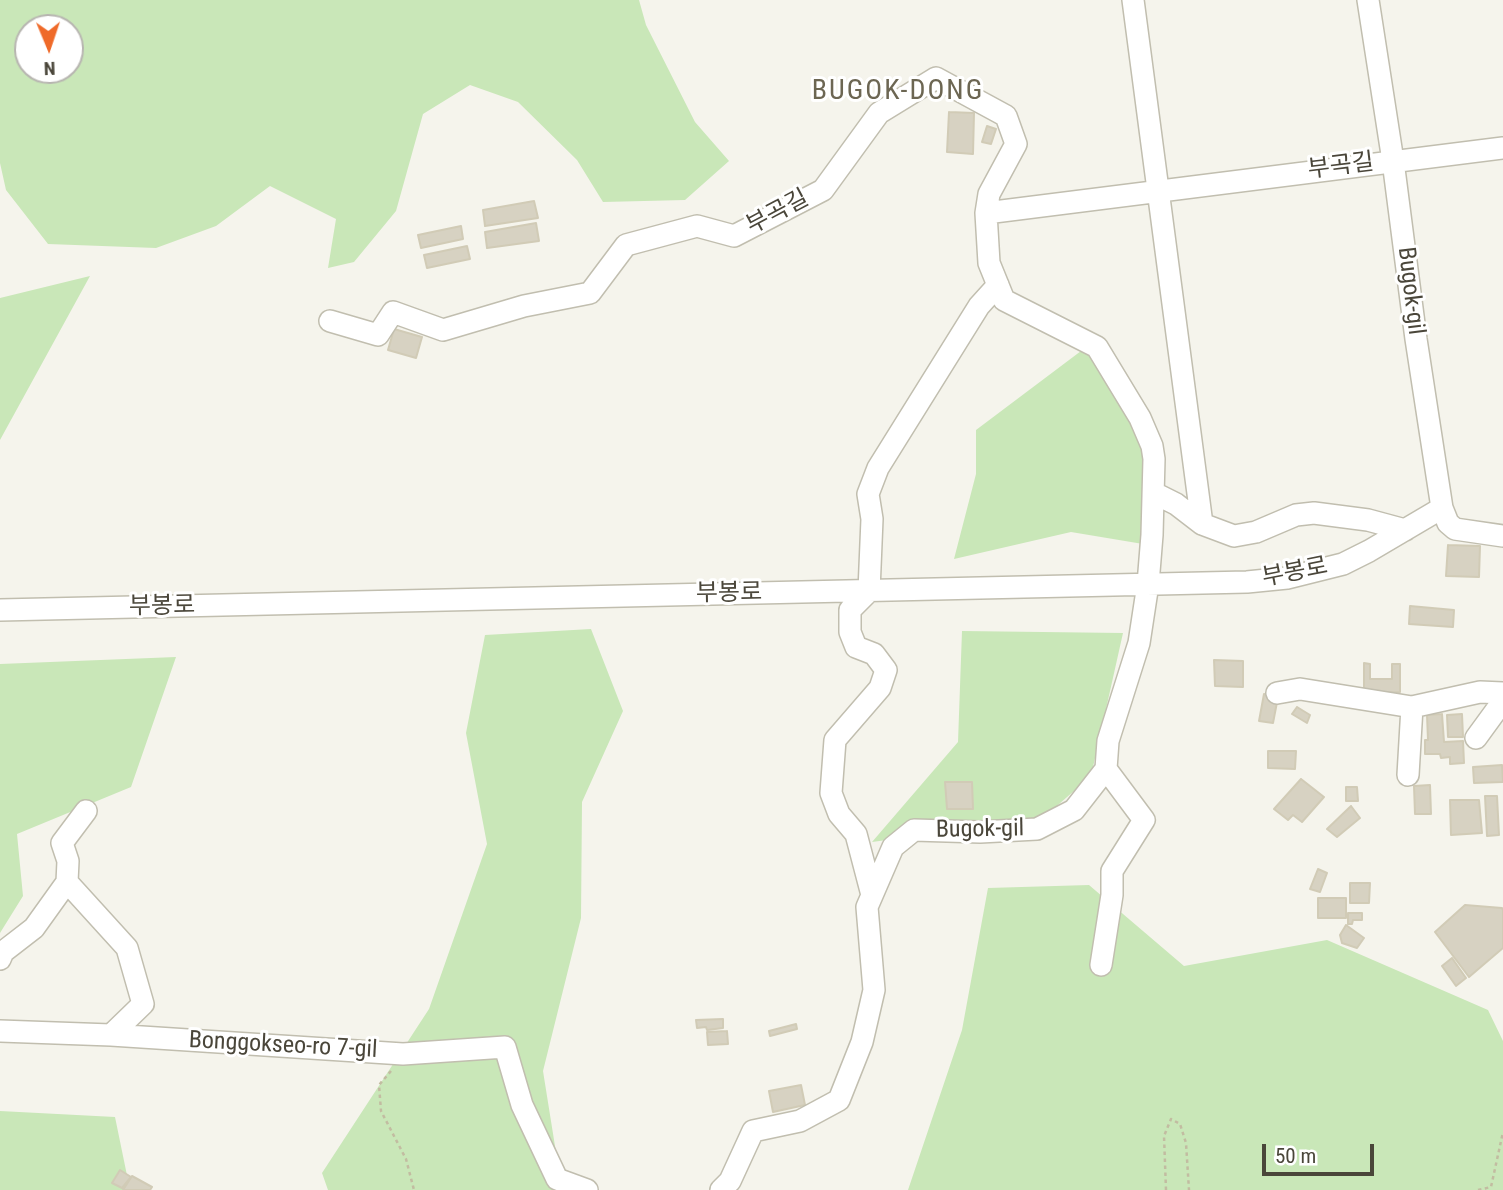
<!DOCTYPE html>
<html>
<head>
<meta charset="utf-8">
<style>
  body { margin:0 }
  #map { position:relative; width:1503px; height:1190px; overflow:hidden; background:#f5f4ec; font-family:"Roboto Condensed",sans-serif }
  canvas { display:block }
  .north { position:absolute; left:14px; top:14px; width:70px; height:70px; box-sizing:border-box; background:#fff; border:2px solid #b7b5b0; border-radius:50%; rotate:178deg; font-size:19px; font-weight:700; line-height:28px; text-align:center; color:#4a463a }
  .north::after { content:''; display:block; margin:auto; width:24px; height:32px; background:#ef6a29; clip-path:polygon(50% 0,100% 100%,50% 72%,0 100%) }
  .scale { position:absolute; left:1262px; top:1144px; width:112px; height:32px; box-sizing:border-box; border:4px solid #4a463a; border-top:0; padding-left:9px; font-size:21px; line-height:24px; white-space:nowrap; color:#4a463a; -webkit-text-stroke:5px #fff; paint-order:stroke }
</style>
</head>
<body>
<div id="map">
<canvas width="1503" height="1190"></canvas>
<div class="north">N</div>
<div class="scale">50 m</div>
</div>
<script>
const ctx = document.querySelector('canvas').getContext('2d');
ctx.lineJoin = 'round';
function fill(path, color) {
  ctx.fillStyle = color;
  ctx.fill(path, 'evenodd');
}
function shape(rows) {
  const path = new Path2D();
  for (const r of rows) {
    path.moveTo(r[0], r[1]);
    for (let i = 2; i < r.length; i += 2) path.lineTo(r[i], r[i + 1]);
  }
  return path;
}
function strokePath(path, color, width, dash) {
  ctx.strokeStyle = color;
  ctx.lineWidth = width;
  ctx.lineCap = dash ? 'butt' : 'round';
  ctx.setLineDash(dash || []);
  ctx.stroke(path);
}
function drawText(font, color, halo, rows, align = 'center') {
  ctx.font = font + ' "Roboto Condensed","Noto Sans KR",sans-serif';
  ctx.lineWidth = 6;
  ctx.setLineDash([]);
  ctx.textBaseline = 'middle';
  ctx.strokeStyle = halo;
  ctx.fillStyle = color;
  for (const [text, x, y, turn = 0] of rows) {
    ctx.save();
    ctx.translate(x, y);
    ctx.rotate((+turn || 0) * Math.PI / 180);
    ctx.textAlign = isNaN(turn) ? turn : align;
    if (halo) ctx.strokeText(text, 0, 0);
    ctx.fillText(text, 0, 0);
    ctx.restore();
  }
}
fill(shape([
  [0,0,639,0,646,25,695,122,729,161,685,200,603,202,577,160,518,102,470,85,423,114,396,211,354,262,328,268,336,219,270,186,216,226,156,248,48,244,6,190,0,163],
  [28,28,70,28,70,70,28,70],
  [90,276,0,440,0,298],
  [1085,348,1113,383,1150,462,1149,545,1071,532,954,559,976,474,976,430],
  [591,629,623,711,582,802,581,918,543,1071,562,1190,328,1190,322,1173,429,1009,487,844,466,733,485,635],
  [962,631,1123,633,1091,776,1042,819,872,842,958,742],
  [176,657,131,787,17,834,23,896,0,933,0,664],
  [1089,885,1184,966,1327,940,1488,1010,1503,1041,1503,1190,908,1190,962,1030,988,888],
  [0,1111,115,1117,130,1190,0,1190]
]), '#c9e7b8');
const building = shape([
  [949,112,974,113,973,154,947,152,949,112],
  [987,126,996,129,991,144,982,142,987,126],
  [534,201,538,218,485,226,483,210,534,201],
  [536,223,539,241,487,248,485,232,536,223],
  [461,226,463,239,421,248,418,235,461,226],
  [467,246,470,259,427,268,424,255,467,246],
  [394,329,422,337,416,358,388,350,394,329],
  [1448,545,1480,546,1479,577,1446,576,1448,545],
  [1410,606,1454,610,1453,627,1409,624,1410,606],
  [1214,660,1243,661,1243,687,1215,686,1214,660],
  [1364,663,1370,664,1370,679,1392,679,1392,664,1400,664,1400,692,1364,693,1364,663],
  [1264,694,1278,697,1273,723,1259,721,1264,694],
  [1297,707,1310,715,1307,723,1292,714,1297,707],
  [1442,714,1444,742,1463,741,1464,763,1450,764,1450,757,1441,758,1440,754,1425,754,1425,740,1428,740,1427,715,1442,714],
  [1462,714,1463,737,1448,737,1447,715,1462,714],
  [1268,751,1296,751,1295,769,1268,768,1268,751],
  [1502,765,1503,782,1474,783,1473,767,1502,765],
  [1301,779,1324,797,1302,822,1293,815,1288,820,1274,809,1301,779],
  [945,782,972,782,973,809,947,809,945,782],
  [1430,785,1431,814,1415,814,1414,786,1430,785],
  [1346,787,1357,787,1358,801,1346,801,1346,787],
  [1485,796,1497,796,1499,835,1487,836,1485,796],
  [1450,800,1479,800,1482,833,1451,835,1450,800],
  [1351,806,1360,818,1337,837,1327,829,1351,806],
  [1318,869,1327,873,1320,892,1310,889,1318,869],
  [1350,883,1370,883,1369,903,1350,903,1350,883],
  [1318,898,1346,898,1346,918,1318,918,1318,898],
  [1465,905,1502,908,1503,910,1503,948,1469,977,1435,932,1465,905],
  [1348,913,1362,913,1362,920,1353,920,1352,924,1348,924,1348,913],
  [1346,925,1364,938,1357,948,1342,943,1340,935,1346,925],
  [1452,958,1466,978,1456,986,1442,966,1452,958],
  [723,1019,723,1028,707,1030,706,1027,697,1028,696,1020,723,1019],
  [796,1024,797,1029,770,1036,769,1031,796,1024],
  [727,1031,728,1044,708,1045,707,1032,727,1031],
  [801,1085,805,1105,773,1112,769,1091,801,1085],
  [120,1170,131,1177,122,1188,112,1183,120,1170],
  [132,1176,152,1187,150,1190,123,1190,132,1176]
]);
fill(building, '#d7d2c2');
strokePath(building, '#d1cbb6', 2);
const minor = shape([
  [1133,0,1202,524],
  [1368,0,1393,161,1416,339,1442,508,1448,523,1455,529,1503,536],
  [330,321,378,335,393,312,443,330,524,306,590,293,626,245,697,226,734,236,823,190,879,113,936,78,1006,116,1016,144,989,194,986,213],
  [1154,493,1176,504,1202,524,1234,536,1256,532,1296,515,1314,513,1368,520,1405,530],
  [0,610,1247,582,1287,578,1343,564,1369,551,1442,508],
  [1277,693,1300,689,1412,707,1480,692,1503,693],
  [1476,738,1503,701],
  [1408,775,1412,707],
  [67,882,68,861,62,843,86,811],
  [872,895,856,834,839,814,831,793,835,740,880,688,886,670,874,654,856,647,850,632,850,610,869,591,872,519,868,494,878,468,979,306,998,285],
  [0,959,3,952,34,928,67,882,127,948,143,1004,111,1035],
  [1101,965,1112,895,1112,871,1144,820,1106,769],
  [0,1031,111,1035,403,1054,505,1047,522,1105,557,1179,587,1190],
  [721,1190,730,1181,753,1131,800,1121,839,1100,862,1042,874,990,867,907,893,847,914,830,980,832,1037,829,1074,810,1106,769,1108,741,1139,643,1148,584,1152,535,1154,459,1152,446,1140,418,1097,347,1004,300,989,263,986,213,1503,148]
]);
strokePath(minor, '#c1beaf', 24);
strokePath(shape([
  [391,1071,379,1085,381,1111,406,1159,414,1190],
  [1166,1190,1164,1136,1171,1119,1180,1124,1186,1143,1189,1190],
  [1478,1190,1491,1187,1503,1132]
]), '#c2bca1', 2.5, [3.5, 3.5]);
strokePath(minor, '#fff', 21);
drawText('24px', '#4a463a', '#fff', [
  ["부곡길",1341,167,-7],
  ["부곡길",778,213,-28],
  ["Bugok-gil",1410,291,83],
  ["부봉로",1295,573,-11],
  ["부봉로",729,594,-1],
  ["부봉로",162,607,-1],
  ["Bugok-gil",980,830,-1],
  ["Bonggokseo-ro 7-gil",283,1046,3]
]);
ctx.letterSpacing = '2px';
drawText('28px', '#6c6652', '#fff', [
  ["BUGOK-DONG",898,92]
]);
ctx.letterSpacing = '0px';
</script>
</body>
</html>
